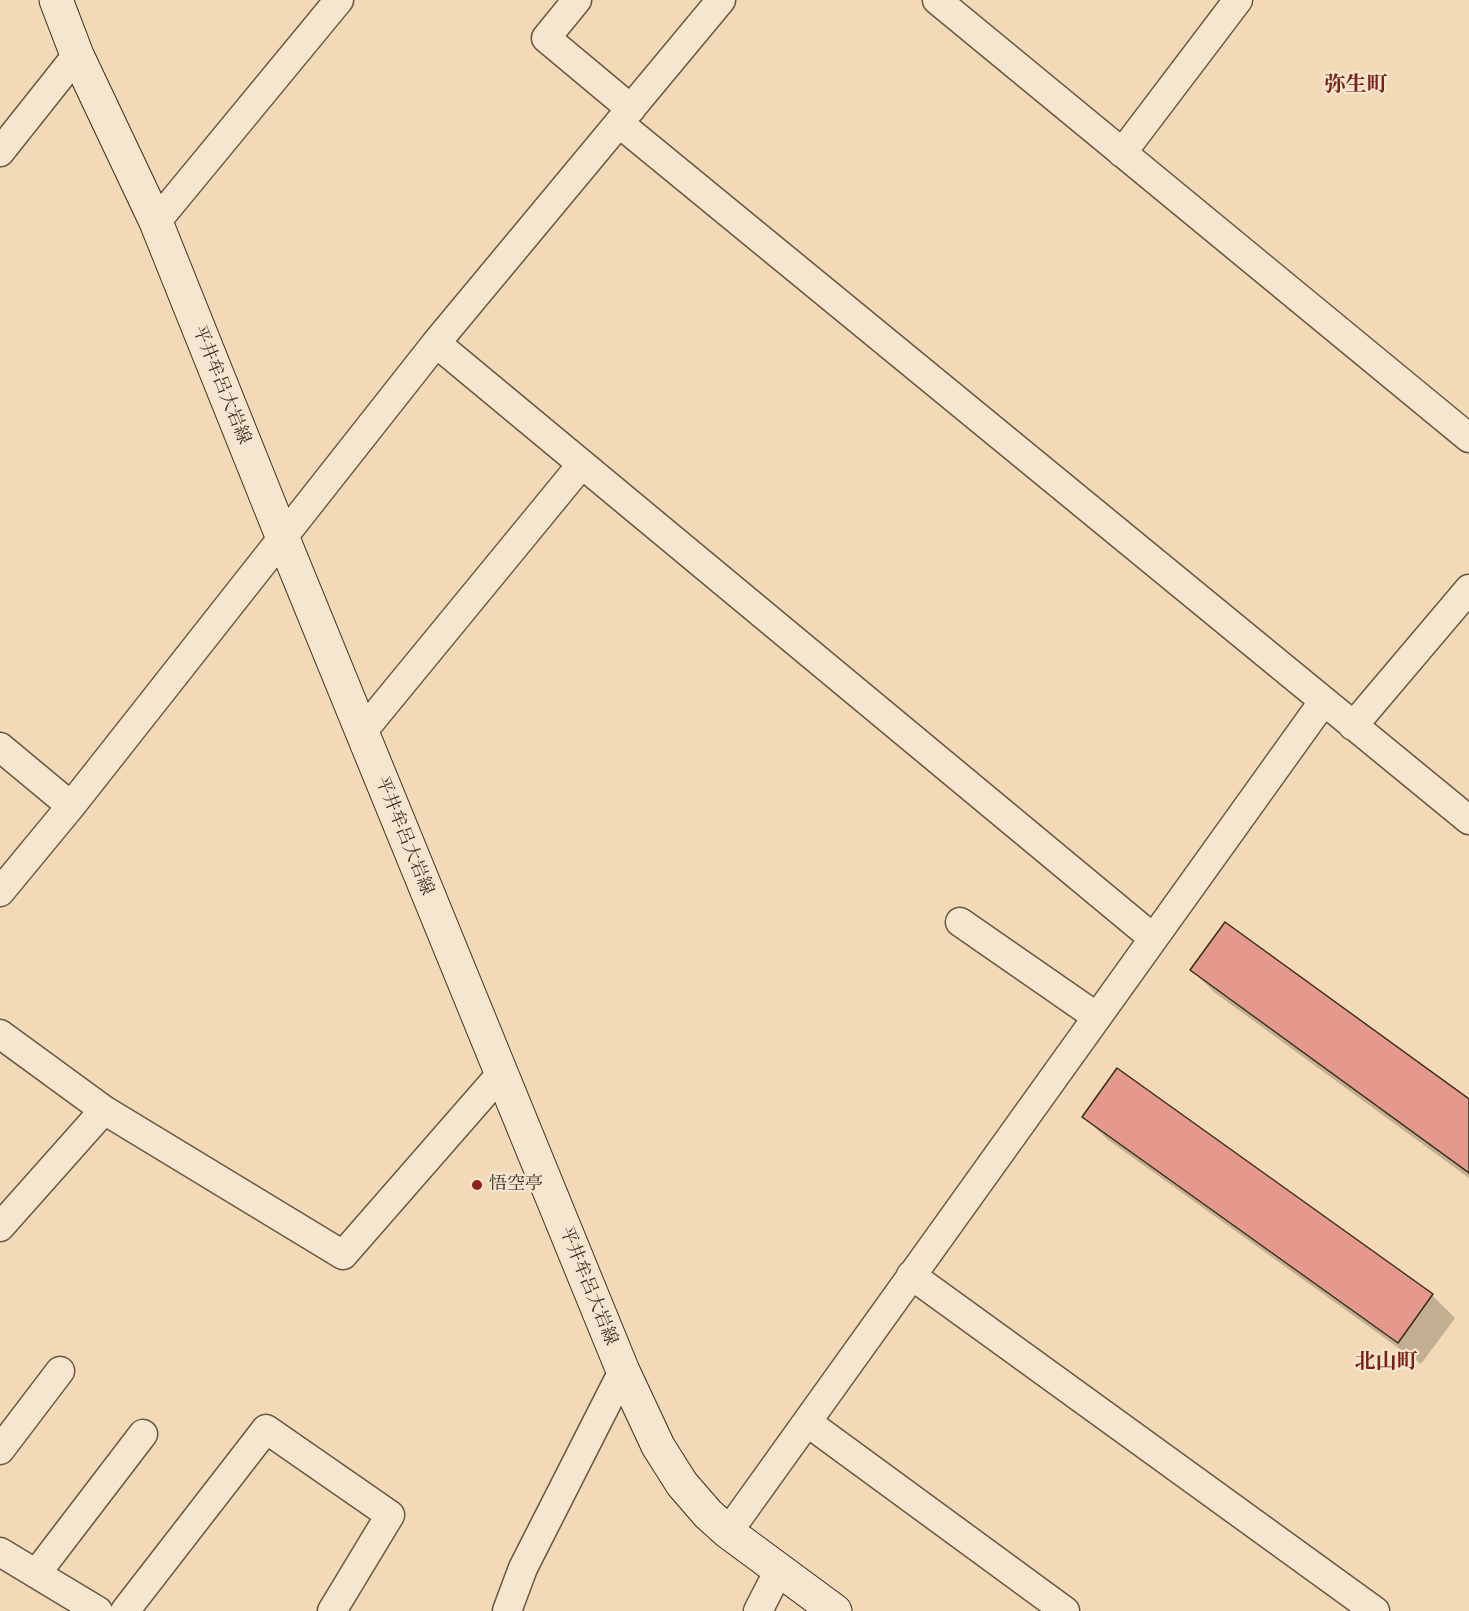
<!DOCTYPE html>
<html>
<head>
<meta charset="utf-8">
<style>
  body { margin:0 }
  canvas { display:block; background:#f3d9b5 }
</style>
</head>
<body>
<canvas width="1469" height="1611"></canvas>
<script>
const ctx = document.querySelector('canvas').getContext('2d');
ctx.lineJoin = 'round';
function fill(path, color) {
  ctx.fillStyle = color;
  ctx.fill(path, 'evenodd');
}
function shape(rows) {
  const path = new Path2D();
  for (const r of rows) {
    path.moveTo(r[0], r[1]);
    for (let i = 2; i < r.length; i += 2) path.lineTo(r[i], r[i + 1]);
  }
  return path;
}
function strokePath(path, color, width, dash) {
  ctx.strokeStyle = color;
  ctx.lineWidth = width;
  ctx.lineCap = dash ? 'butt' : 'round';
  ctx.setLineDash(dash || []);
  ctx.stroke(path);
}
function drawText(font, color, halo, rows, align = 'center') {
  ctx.font = font + ' "IM FELL Great Primer","Noto Serif JP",serif';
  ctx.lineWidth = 4.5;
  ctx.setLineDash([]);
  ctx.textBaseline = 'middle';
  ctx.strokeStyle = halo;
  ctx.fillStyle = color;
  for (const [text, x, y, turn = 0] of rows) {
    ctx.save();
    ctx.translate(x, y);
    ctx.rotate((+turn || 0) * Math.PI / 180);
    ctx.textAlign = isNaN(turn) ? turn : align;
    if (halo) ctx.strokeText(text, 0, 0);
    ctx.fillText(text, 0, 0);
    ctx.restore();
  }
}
fill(shape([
  [1192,970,1469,1101,1469,1178,1214,992],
  [1084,1117,1432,1295,1455,1318,1421,1364,1107,1139]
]), '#0003');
const building = shape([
  [1225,922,1469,1099,1469,1173,1190,970,1225,922],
  [1117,1068,1433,1294,1398,1343,1082,1117,1117,1068]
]);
fill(building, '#e5998c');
strokePath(building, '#372d1f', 1.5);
const street = shape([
  [577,0,546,38,631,109],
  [937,0,1469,438],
  [619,123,1469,820],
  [0,152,77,55],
  [1122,153,1238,0],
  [156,222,339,0],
  [436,343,1153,938],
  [1353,726,1469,589],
  [362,732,582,464],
  [0,747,71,806],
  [0,892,71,806,436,343,721,0],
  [960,922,1097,1017],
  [0,1034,104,1110,343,1255,501,1074],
  [0,1227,104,1110],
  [911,1275,1375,1611],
  [807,1422,1065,1611],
  [0,1450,60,1371],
  [728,1532,1323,702],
  [0,1552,98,1611],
  [36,1574,143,1434],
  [125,1611,266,1429,390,1515,332,1611],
  [507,1611,523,1568,623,1371],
  [758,1611,779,1570]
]);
const secondary = shape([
  [56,0,77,55,156,222,282,536,623,1371,658,1446,682,1484,708,1514,728,1532,835,1611]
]);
strokePath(street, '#665844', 31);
strokePath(secondary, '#372d1f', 35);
strokePath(street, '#f7e6cf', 28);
strokePath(secondary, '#f7e6cf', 33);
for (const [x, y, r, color] of [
  [477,1185,6,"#8f2418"]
]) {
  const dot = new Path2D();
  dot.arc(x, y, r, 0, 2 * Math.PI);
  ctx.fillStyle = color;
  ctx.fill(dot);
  strokePath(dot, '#f7e6cf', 2);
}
drawText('18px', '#372d1f', '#f7e6cf', [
  ["平井牟呂大岩線",221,385,68],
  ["平井牟呂大岩線",404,836,68],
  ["平井牟呂大岩線",588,1286,68]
]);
drawText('18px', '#372d1f', '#f7e6cf', [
  ["悟空亭",489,1185]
], 'left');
drawText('bold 21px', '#7a1f14', '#f7e6cf', [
  ["弥生町",1356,86],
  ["北山町",1386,1363]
]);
</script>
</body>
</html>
